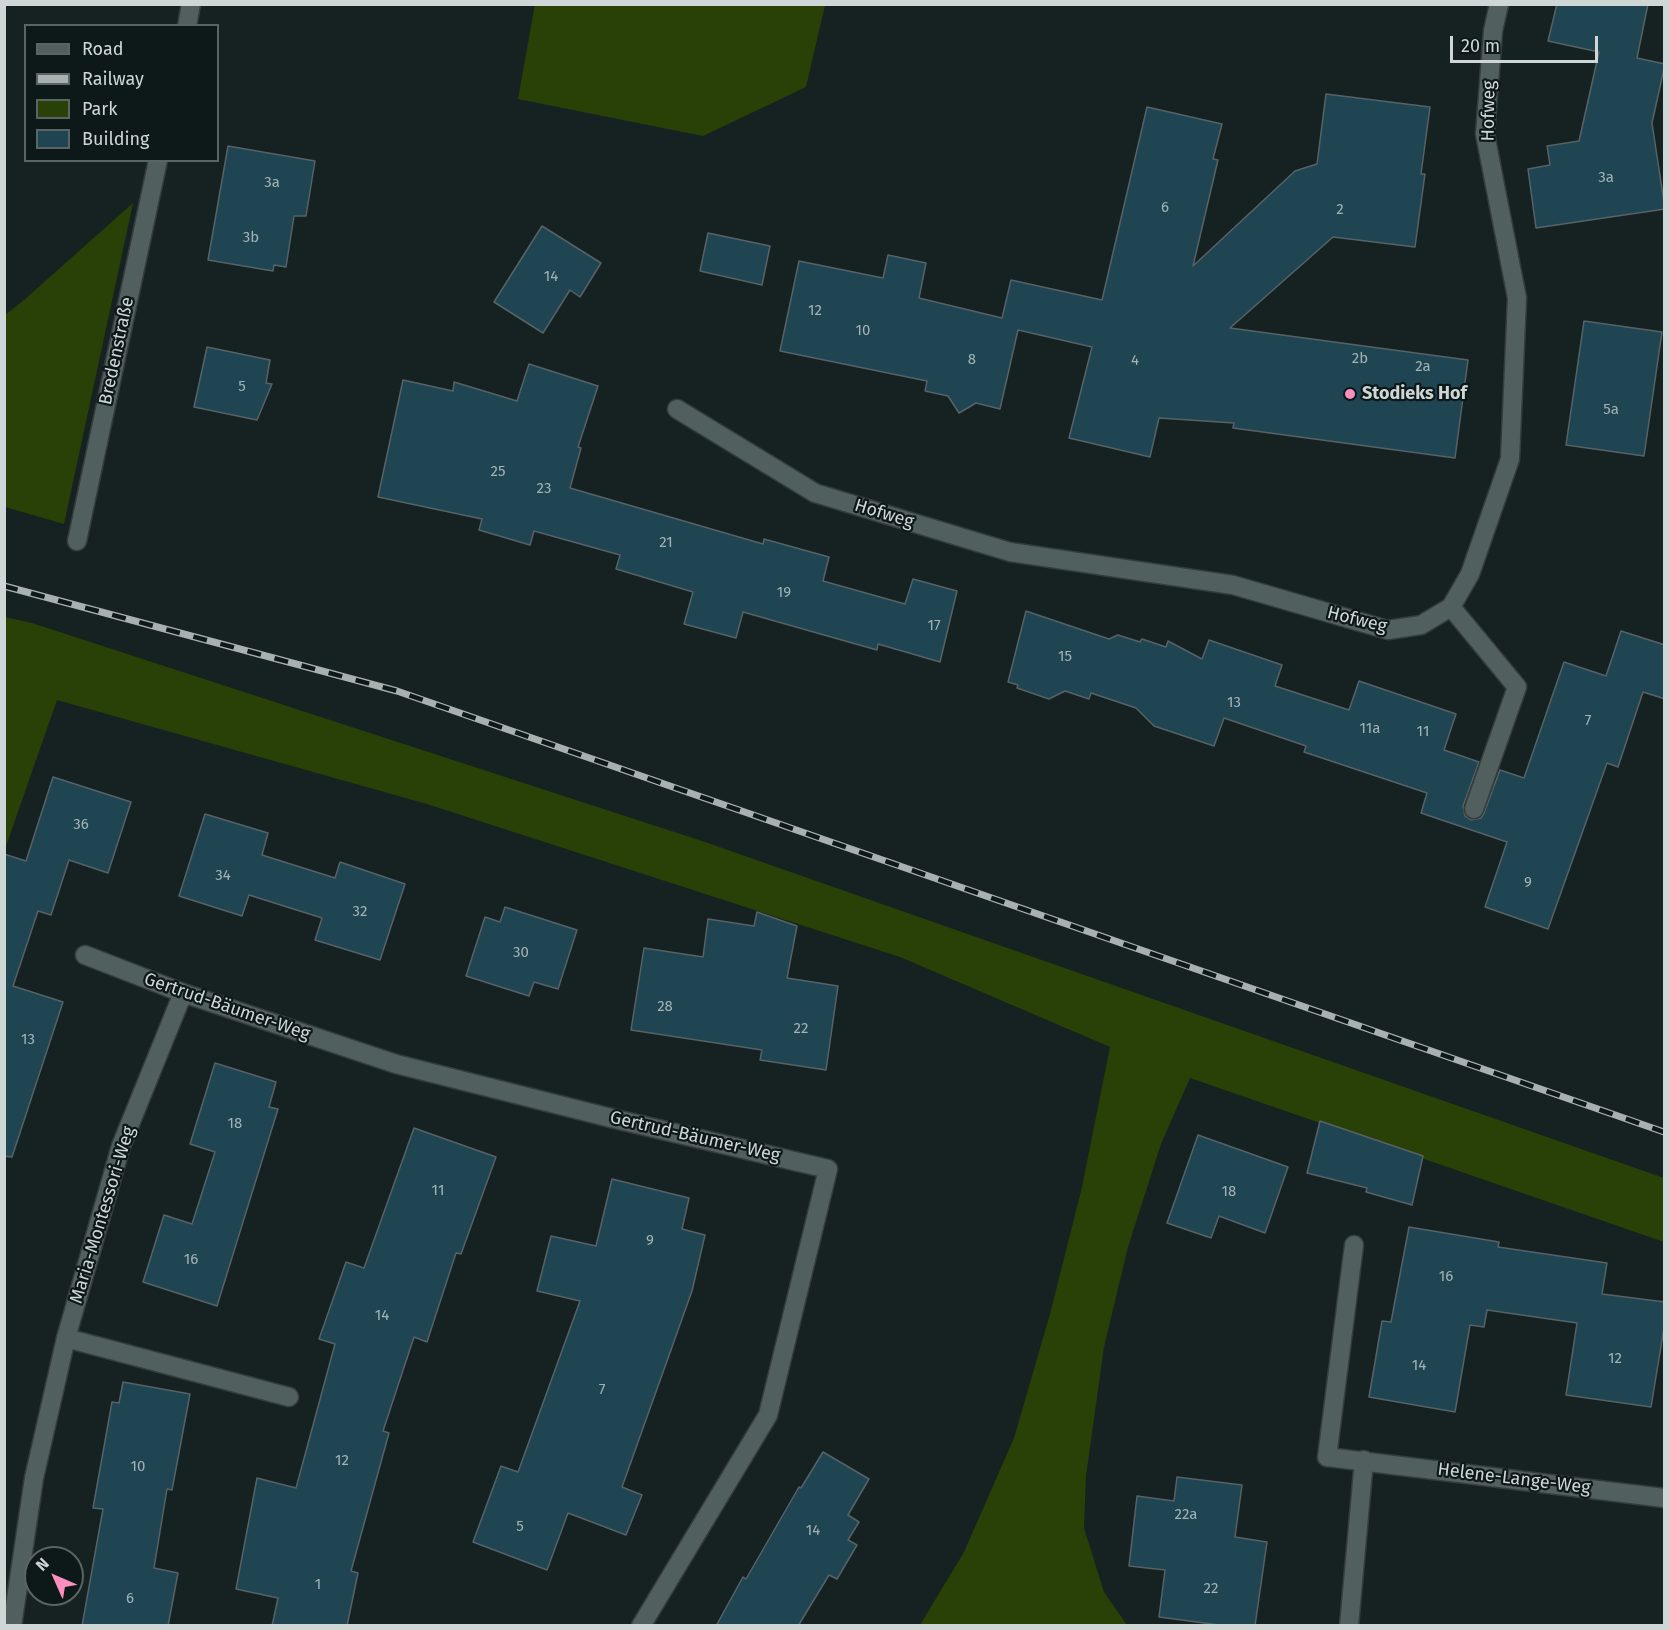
<!DOCTYPE html>
<html>
<head>
<meta charset="utf-8">
<style>
  body { margin:0 }
  #map { position:relative; width:1669px; height:1630px; overflow:hidden; background:#162221; font-family:"Fira Sans",sans-serif }
  canvas { display:block }
  .frame { position:absolute; inset:0; border:6px solid #cfd7d6; pointer-events:none }
  .legend { position:absolute; left:24px; top:24px; width:195px; height:138px; box-sizing:border-box; background:#0d1818; border:2px solid #5b6464; margin:0; padding:8px 10px; list-style:none; font-size:18px; color:#cfd7d6 }
  .legend li { display:flex; align-items:center; gap:12px; height:30px }
  .legend b { width:30px; border:2px solid #5b6464 }
  .north { position:absolute; left:24px; top:1546px; width:60px; height:60px; box-sizing:border-box; background:#0d1818; border:2px solid #5b6464; border-radius:50%; rotate:315deg; font-size:16px; font-weight:700; line-height:24px; text-align:center; color:#cfd7d6 }
  .north::after { content:''; display:block; margin:auto; width:21px; height:27px; background:#fd8ec0; clip-path:polygon(50% 0,100% 100%,50% 72%,0 100%) }
  .scale { position:absolute; left:1450px; top:36px; width:148px; height:27px; box-sizing:border-box; border:3px solid #cfd7d6; border-top:0; padding-left:8px; font-size:18px; line-height:21px; white-space:nowrap; color:#cfd7d6; -webkit-text-stroke:4px #0d1818; paint-order:stroke }
</style>
</head>
<body>
<div id="map">
<canvas width="1669" height="1630"></canvas>
<div class="frame"></div>
<ul class="legend">
<li><b style="height:8px;background:#525f5f"></b>Road</li>
<li><b style="height:8px;background:#a8b1b0"></b>Railway</li>
<li><b style="height:16px;background:#294006"></b>Park</li>
<li><b style="height:16px;background:#1f4553"></b>Building</li>
</ul>
<div class="north">N</div>
<div class="scale">20 m</div>
</div>
<script>
const ctx = document.querySelector('canvas').getContext('2d');
ctx.lineJoin = 'round';
function fill(path, color) {
  ctx.fillStyle = color;
  ctx.fill(path, 'evenodd');
}
function shape(rows) {
  const path = new Path2D();
  for (const r of rows) {
    path.moveTo(r[0], r[1]);
    for (let i = 2; i < r.length; i += 2) path.lineTo(r[i], r[i + 1]);
  }
  return path;
}
function strokePath(path, color, width, dash) {
  ctx.strokeStyle = color;
  ctx.lineWidth = width;
  ctx.lineCap = dash ? 'butt' : 'round';
  ctx.setLineDash(dash || []);
  ctx.stroke(path);
}
function drawText(font, color, halo, rows, align = 'center') {
  ctx.font = font + ' "Fira Sans",sans-serif';
  ctx.lineWidth = 4.5;
  ctx.setLineDash([]);
  ctx.textBaseline = 'middle';
  ctx.strokeStyle = halo;
  ctx.fillStyle = color;
  for (const [text, x, y, turn = 0] of rows) {
    ctx.save();
    ctx.translate(x, y);
    ctx.rotate((+turn || 0) * Math.PI / 180);
    ctx.textAlign = isNaN(turn) ? turn : align;
    if (halo) ctx.strokeText(text, 0, 0);
    ctx.fillText(text, 0, 0);
    ctx.restore();
  }
}
fill(shape([
  [535,4,825,4,825,5,806,87,703,136,518,99],
  [133,203,64,524,5,507,5,315,24,300],
  [5,617,32,623,705,842,1664,1178,1664,1242,1190,1078,1161,1144,1128,1247,1104,1347,1086,1476,1084,1528,1104,1592,1127,1625,920,1625,964,1552,1014,1438,1050,1314,1082,1187,1110,1047,900,957,427,804,57,700,5,849]
]), '#294006');
const building = shape([
  [1557,4,1648,4,1637,58,1665,64,1652,123,1665,209,1536,228,1528,169,1550,165,1547,146,1579,141,1599,52,1548,41,1557,4],
  [1326,94,1430,107,1421,174,1425,174,1415,247,1333,237,1230,328,1468,360,1455,458,1233,428,1234,423,1159,418,1150,457,1069,438,1092,347,1018,330,1000,409,976,403,959,413,948,396,925,391,927,381,780,351,799,261,883,278,888,255,926,263,919,298,1002,318,1011,280,1102,300,1147,107,1222,124,1213,159,1218,160,1193,266,1295,171,1317,164,1326,94],
  [228,146,315,161,306,216,294,216,286,267,274,265,273,271,208,260,228,146],
  [542,226,601,263,580,297,570,290,543,333,494,302,542,226],
  [708,233,770,246,762,285,700,271,708,233],
  [1584,321,1662,332,1644,456,1566,445,1584,321],
  [207,347,270,360,266,383,272,384,257,420,194,407,207,347],
  [529,364,598,386,578,447,581,448,570,488,763,544,764,539,829,557,823,581,905,604,913,579,957,591,940,662,878,644,877,650,743,612,736,638,684,624,693,592,616,569,620,555,534,531,530,545,479,530,482,519,378,497,403,380,453,391,454,382,517,401,529,364],
  [1026,611,1109,639,1118,635,1140,642,1142,639,1166,647,1168,641,1202,659,1209,640,1282,665,1275,686,1349,710,1359,681,1456,714,1444,750,1479,762,1463,806,1465,816,1471,820,1481,818,1484,813,1500,770,1524,778,1564,662,1606,676,1621,631,1665,645,1665,699,1643,692,1618,767,1607,763,1548,929,1485,907,1507,842,1421,813,1427,793,1304,752,1306,746,1224,718,1214,746,1154,726,1136,708,1091,693,1089,699,1065,691,1049,699,1017,688,1018,685,1008,682,1026,611],
  [53,777,131,802,108,873,69,860,51,915,38,911,13,986,63,1002,12,1157,4,1156,4,854,26,861,53,777],
  [205,814,268,833,262,855,335,878,340,862,405,884,380,960,315,940,322,918,249,895,242,916,179,896,205,814],
  [505,907,577,930,558,989,534,982,529,996,466,976,485,917,500,922,505,907],
  [757,912,797,926,787,978,838,986,826,1070,760,1060,762,1050,631,1030,644,948,703,957,708,919,754,926,757,912],
  [215,1063,276,1082,269,1107,278,1109,217,1306,143,1282,164,1215,192,1224,215,1152,190,1144,215,1063],
  [1320,1121,1423,1156,1412,1205,1366,1192,1367,1188,1307,1173,1320,1121],
  [414,1128,496,1157,461,1254,456,1253,427,1342,414,1337,383,1431,389,1433,351,1571,358,1573,347,1626,272,1626,278,1598,236,1589,257,1478,296,1488,335,1344,319,1339,346,1262,364,1268,414,1128],
  [1198,1135,1288,1167,1265,1233,1219,1216,1211,1238,1167,1223,1198,1135],
  [612,1179,689,1198,682,1229,705,1235,692,1291,622,1487,642,1495,626,1535,568,1513,547,1570,473,1542,501,1466,518,1472,580,1301,537,1291,551,1236,596,1246,612,1179],
  [1409,1227,1499,1242,1498,1247,1607,1263,1602,1294,1665,1302,1665,1322,1651,1407,1566,1395,1577,1323,1487,1310,1484,1327,1470,1325,1455,1412,1369,1397,1382,1321,1391,1322,1409,1227],
  [123,1382,190,1394,172,1490,167,1489,154,1568,178,1573,168,1626,82,1626,103,1509,93,1508,112,1402,119,1403,123,1382],
  [823,1452,869,1479,848,1515,859,1522,848,1540,857,1545,837,1579,829,1575,798,1626,716,1626,743,1577,746,1579,799,1487,801,1488,823,1452],
  [1177,1477,1242,1485,1235,1537,1267,1542,1255,1626,1227,1626,1159,1617,1165,1570,1129,1566,1137,1496,1174,1501,1177,1477]
]);
fill(building, '#1f4553');
strokePath(building, '#576267', 1.5);
const service = shape([
  [1451,607,1517,687,1474,809],
  [66,1338,289,1397],
  [1327,1457,1354,1245]
]);
const minor = shape([
  [187,26,191,4],
  [677,409,815,493,1010,552,1233,585,1388,630,1421,625,1451,607,1470,574,1510,459,1517,298,1485,134,1493,31,1499,4],
  [77,541,158,160],
  [85,955,183,993,396,1064,611,1118,828,1169,768,1415,641,1626],
  [1327,1457,1664,1498],
  [12,1626,34,1478,66,1338,121,1146,183,993],
  [1349,1626,1364,1460]
]);
strokePath(service, '#343c3c', 21);
strokePath(minor, '#343c3c', 21);
strokePath(service, '#525f5f', 18);
strokePath(minor, '#525f5f', 18);
const rail = shape([
  [4,586,397,691,1664,1132]
]);
strokePath(rail, '#a8b1b0', 7);
strokePath(rail, '#0d1818', 4.5, [14]);
for (const [x, y, r, color] of [
  [1350,394,6,"#fd8ec0"]
]) {
  const dot = new Path2D();
  dot.arc(x, y, r, 0, 2 * Math.PI);
  ctx.fillStyle = color;
  ctx.fill(dot);
  strokePath(dot, '#0d1818', 2);
}
drawText('15px', '#a3b2b5', null, [
  ["3a",1606,178],
  ["3a",272,183],
  ["6",1165,208],
  ["2",1340,210],
  ["3b",251,238],
  ["14",551,277],
  ["12",815,311],
  ["10",863,331],
  ["2b",1360,359],
  ["8",972,360],
  ["4",1135,361],
  ["2a",1423,367],
  ["5",242,387],
  ["5a",1611,410],
  ["25",498,472],
  ["23",544,489],
  ["21",666,543],
  ["19",784,593],
  ["17",934,626],
  ["15",1065,657],
  ["13",1234,703],
  ["7",1588,721],
  ["11a",1370,729],
  ["11",1423,732],
  ["36",81,825],
  ["34",223,876],
  ["9",1528,883],
  ["32",360,912],
  ["30",521,953],
  ["28",665,1007],
  ["22",801,1029],
  ["13",28,1040],
  ["18",235,1124],
  ["11",438,1191],
  ["18",1229,1192],
  ["9",650,1241],
  ["16",191,1260],
  ["16",1446,1277],
  ["14",382,1316],
  ["12",1615,1359],
  ["14",1419,1366],
  ["7",602,1390],
  ["12",342,1461],
  ["10",138,1467],
  ["22a",1186,1515],
  ["5",520,1527],
  ["14",813,1531],
  ["1",318,1585],
  ["22",1211,1589],
  ["6",130,1599]
]);
drawText('18px', '#cfd7d6', '#0d1818', [
  ["Hofweg",1489,111,-89],
  ["Bredenstraße",117,351,-78],
  ["Hofweg",884,514,17],
  ["Hofweg",1357,620,14],
  ["Gertrud-Bäumer-Weg",227,1007,19],
  ["Gertrud-Bäumer-Weg",695,1137,13],
  ["Maria-Montessori-Weg",103,1215,-73],
  ["Helene-Lange-Weg",1514,1479,7]
]);
drawText('bold 18px', '#cfd7d6', '#0d1818', [
  ["Stodieks Hof",1362,394]
], 'left');
</script>
</body>
</html>
